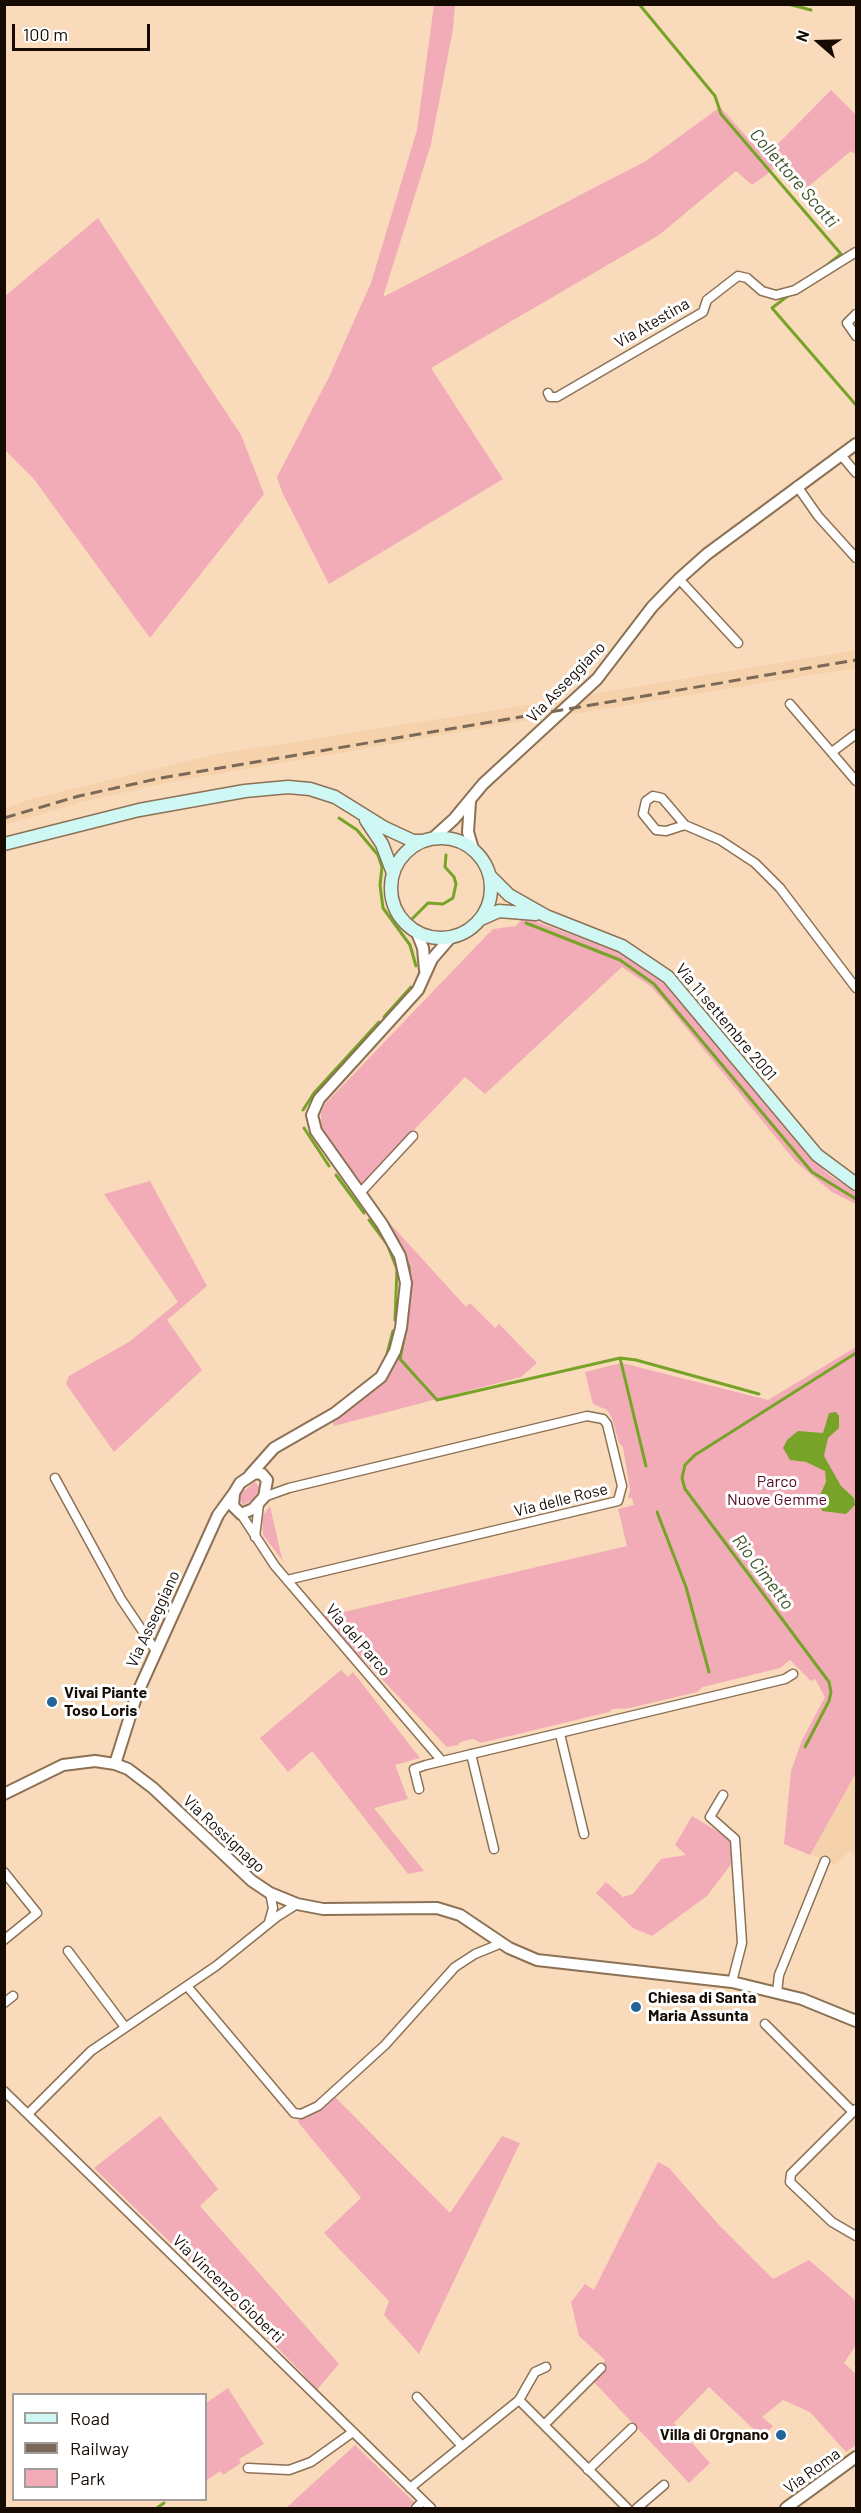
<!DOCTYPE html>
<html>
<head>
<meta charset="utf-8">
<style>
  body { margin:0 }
  #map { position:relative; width:861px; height:2513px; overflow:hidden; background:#f9dbbc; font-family:Barlow,sans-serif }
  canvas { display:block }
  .frame { position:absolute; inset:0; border:6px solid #150b03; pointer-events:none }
  .legend { position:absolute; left:12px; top:2393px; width:195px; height:108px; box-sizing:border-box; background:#fff; border:2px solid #a19d9a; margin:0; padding:8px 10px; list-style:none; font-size:18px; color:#150b03 }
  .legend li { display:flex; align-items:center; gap:12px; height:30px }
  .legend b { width:30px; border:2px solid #a19d9a }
  .north { position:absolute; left:789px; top:12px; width:60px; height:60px; -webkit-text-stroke:4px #fff; paint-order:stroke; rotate:290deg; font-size:16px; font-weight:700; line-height:24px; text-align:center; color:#150b03 }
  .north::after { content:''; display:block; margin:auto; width:21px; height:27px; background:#150b03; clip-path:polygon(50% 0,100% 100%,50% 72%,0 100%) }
  .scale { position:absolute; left:12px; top:24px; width:138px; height:27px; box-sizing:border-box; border:3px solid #150b03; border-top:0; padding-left:8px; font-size:18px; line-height:21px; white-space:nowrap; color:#150b03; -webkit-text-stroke:4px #fff; paint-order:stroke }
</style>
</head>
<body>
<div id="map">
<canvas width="861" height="2513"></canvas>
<div class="frame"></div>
<ul class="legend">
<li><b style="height:8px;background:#cff8f4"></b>Road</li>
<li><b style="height:8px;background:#7b6856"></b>Railway</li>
<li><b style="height:16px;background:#f2acb8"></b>Park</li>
</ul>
<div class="north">N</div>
<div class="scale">100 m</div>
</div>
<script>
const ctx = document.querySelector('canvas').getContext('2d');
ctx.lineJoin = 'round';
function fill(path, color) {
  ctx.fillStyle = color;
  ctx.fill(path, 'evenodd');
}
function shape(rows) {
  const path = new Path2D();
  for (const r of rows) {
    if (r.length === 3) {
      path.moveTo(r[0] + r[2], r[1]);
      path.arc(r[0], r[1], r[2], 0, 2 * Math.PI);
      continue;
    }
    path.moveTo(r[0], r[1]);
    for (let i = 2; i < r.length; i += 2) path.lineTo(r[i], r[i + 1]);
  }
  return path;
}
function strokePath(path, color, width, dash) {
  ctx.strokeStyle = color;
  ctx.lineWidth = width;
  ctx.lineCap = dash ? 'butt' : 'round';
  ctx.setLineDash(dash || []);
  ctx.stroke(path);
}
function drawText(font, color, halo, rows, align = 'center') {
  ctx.font = font + ' Barlow,sans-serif';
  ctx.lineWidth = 6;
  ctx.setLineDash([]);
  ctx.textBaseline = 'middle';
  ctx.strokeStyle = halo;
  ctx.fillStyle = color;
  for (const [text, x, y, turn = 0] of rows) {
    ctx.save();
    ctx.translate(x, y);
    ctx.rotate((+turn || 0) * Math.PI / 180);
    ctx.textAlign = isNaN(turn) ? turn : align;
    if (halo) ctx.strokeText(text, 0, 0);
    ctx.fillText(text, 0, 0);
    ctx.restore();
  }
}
fill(shape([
  [856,650,856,668,566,715,588,695],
  [571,698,552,716,166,783,82,802,5,825,4,809,28,800,212,755],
  [856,1773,856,1855,849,1851,835,1865,810,1854]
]), '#f5d1ac');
fill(shape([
  [434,5,455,5,453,29,431,144,383,297,646,161,720,107,765,157,831,90,856,115,856,155,851,151,803,191,781,164,752,185,736,171,659,235,431,368,503,479,329,584,282,492,277,477,329,377,371,283,417,130],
  [98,218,241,435,264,494,150,638,33,478,5,450,5,296],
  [524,917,621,953,664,982,806,1153,828,1174,856,1193,856,1204,832,1192,796,1162,664,1001,650,986,622,967,485,1094,465,1077,360,1186,321,1127,321,1112,325,1104,485,937,493,929,516,926],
  [150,1181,207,1286,167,1320,202,1370,114,1452,66,1384,69,1376,129,1342,178,1302,104,1194],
  [385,1218,466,1307,470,1303,495,1328,499,1324,537,1363,521,1377,334,1426,332,1419,375,1384,393,1351,404,1269],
  [856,1347,856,1773,810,1855,784,1844,791,1771,802,1740,825,1697,815,1679,811,1681,790,1660,780,1668,703,1687,697,1692,630,1708,612,1709,609,1712,481,1743,473,1739,460,1742,458,1745,447,1747,322,1617,627,1546,618,1509,634,1505,632,1498,628,1498,630,1490,623,1447,619,1443,612,1418,607,1410,593,1404,585,1372,621,1363,630,1365,768,1400],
  [255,1482,260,1488,257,1497,243,1505,240,1500,241,1493],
  [270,1506,282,1559,285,1564,263,1535,262,1517],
  [341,1670,348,1677,353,1672,420,1758,395,1765,408,1799,374,1808,424,1871,408,1874,312,1751,288,1772,260,1738],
  [692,1816,732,1840,732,1863,707,1896,652,1936,633,1928,596,1893,606,1882,623,1897,633,1894,661,1859,686,1855,675,1845],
  [335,2097,450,2213,502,2136,520,2143,419,2354,384,2315,389,2301,324,2233,361,2198,297,2121],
  [160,2116,218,2189,200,2206,339,2364,316,2391,302,2373,253,2323,94,2168],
  [658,2162,669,2168,719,2225,773,2279,809,2260,856,2301,856,2345,844,2363,856,2374,856,2445,846,2452,810,2412,783,2400,762,2417,773,2426,762,2437,709,2387,674,2423,710,2463,689,2483,592,2380,605,2360,579,2336,571,2302,585,2284,594,2290],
  [228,2388,264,2444,239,2459,241,2463,223,2475,220,2471,206,2481,206,2403],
  [355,2445,414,2502,408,2508,286,2508]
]), '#f2acb8');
fill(shape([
  [836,1412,839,1416,839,1428,828,1438,824,1456,841,1486,854,1498,855,1505,846,1514,822,1511,818,1499,826,1482,825,1471,806,1462,790,1460,783,1448,787,1440,798,1431,823,1433,829,1413]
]), '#77a328');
strokePath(shape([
  [639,4,715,96,721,114,841,254,822,269],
  [788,4,811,10],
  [789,295,772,308,856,405],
  [339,818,357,830,378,855,382,867,380,885,383,908,410,945,416,966],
  [410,921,428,903,443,904,453,898,456,884,454,877,445,867,446,855],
  [526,923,620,960,654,984,812,1172,856,1199],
  [384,1017,411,987],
  [303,1110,314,1093,379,1022],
  [304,1128,329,1166],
  [336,1175,364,1213],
  [369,1220,387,1244,397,1269,395,1320],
  [397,1239,409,1267,410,1280],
  [405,1334,400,1359,437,1400,620,1358,636,1360,759,1394],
  [386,1358,393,1331],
  [620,1358,646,1466],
  [657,1512,686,1587,709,1672],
  [805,1747,829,1701,831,1692,829,1682,685,1489,682,1478,685,1465,695,1455,856,1353],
  [157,2508,164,2503]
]), '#77a328', 3);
const minor = shape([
  [856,314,847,323,856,336],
  [548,393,550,397,557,397,703,312,707,300,738,276,747,278,762,291,776,295,795,290,856,252],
  [841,455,856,473],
  [797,486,818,516,856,558],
  [679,579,738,643],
  [790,704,856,781],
  [832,752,856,734],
  [685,825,666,831,656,830,643,814,646,801,653,796,662,798,685,825,720,840,755,863,780,888,856,988],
  [360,1193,413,1136],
  [55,1478,121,1599,156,1651],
  [264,1497,289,1488,587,1416,603,1419,607,1424,622,1486,618,1501,287,1580],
  [241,1514,275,1566,442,1761],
  [255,1537,259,1504],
  [560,1734,584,1834],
  [471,1754,494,1849],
  [419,1789,414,1769,426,1765,785,1679,793,1674],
  [723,1795,710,1817,735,1839,742,1943,732,1982],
  [4,1872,37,1913,4,1940],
  [269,1922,273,1908,270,1893],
  [68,1951,125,2027],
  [187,1986,294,2113,301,2114,318,2106,385,2045,455,1967,475,1954,502,1943],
  [777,1992,779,1975,825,1861],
  [4,2003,13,1996],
  [765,2024,853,2112],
  [4,2091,431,2508],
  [856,2109,791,2174,790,2182,832,2222,856,2236],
  [28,2114,91,2051,216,1966,278,1916,297,1904],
  [417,2397,462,2446],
  [519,2400,535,2372,546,2367],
  [544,2425,601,2368],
  [248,2468,289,2470,311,2462,353,2432],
  [588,2470,632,2428],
  [410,2488,519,2400,627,2508],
  [416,2508,423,2501],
  [637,2508,664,2485]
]);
const tertiary = shape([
  [470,802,468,832,473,849],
  [432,839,454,819,483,784,597,679,652,607,679,579,707,554,856,444],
  [417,933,423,948,425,970],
  [255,1473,262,1474,267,1480,264,1497,253,1509,241,1514,233,1506,234,1493,240,1483,255,1473],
  [250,1475,274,1448,335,1413,381,1377,395,1351,401,1328,406,1283,400,1256,382,1224,316,1131,312,1115,319,1099,418,990,432,959,451,937],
  [115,1764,137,1694,218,1515,234,1493],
  [4,1794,63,1765,95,1761,115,1764,128,1769,153,1788,252,1881,270,1893,297,1904,323,1909,437,1908,460,1915,509,1948,537,1960,732,1982,802,1999,856,2021],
  [786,2508,856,2457]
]);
const secondary = shape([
  [366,820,382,844,393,873],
  [441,888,50],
  [4,844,139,810,245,791,288,787,310,789,335,797,385,828,413,841,423,841],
  [490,876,509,895,546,916,622,946,668,977,817,1155,856,1184],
  [481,919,499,911,536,914]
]);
strokePath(minor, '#8c7154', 11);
strokePath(tertiary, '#8c7154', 14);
strokePath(secondary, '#8c7154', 15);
strokePath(minor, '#fff', 8);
strokePath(tertiary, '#fff', 10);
strokePath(secondary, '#cff8f4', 12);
strokePath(shape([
  [4,818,79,796,161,778,856,660]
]), '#7b6856', 3, [12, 6]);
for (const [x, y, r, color] of [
  [52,1702,6,"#236399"],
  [636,2007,6,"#236399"],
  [781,2435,6,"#236399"]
]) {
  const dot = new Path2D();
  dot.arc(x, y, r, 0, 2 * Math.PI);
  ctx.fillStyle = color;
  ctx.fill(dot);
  strokePath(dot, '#fff', 2);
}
drawText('16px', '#150b03', '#fff', [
  ["Via Atestina",652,323,-30],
  ["Via Asseggiano",566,682,-46],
  ["Via 11 settembre 2001",726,1022,50],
  ["Via delle Rose",561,1500,-14],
  ["Via Asseggiano",153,1619,-65],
  ["Via del Parco",358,1640,49],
  ["Via Rossignago",224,1834,43],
  ["Via Vincenzo Gioberti",228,2289,44],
  ["Via Roma",812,2471,-36]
]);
drawText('16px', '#570723', '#fff', [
  ["Parco",777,1482],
  ["Nuove Gemme",777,1500]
]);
drawText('bold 16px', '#150b03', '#fff', [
  ["Vivai Piante",64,1693],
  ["Toso Loris",64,1711],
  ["Chiesa di Santa",648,1998],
  ["Maria Assunta",648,2016],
  ["Villa di Orgnano",769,2435,"right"]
], 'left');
drawText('italic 18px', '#3e5022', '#fff', [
  ["Collettore Scatti",794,178,49],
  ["Rio Cimetto",763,1572,53]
]);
</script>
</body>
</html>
